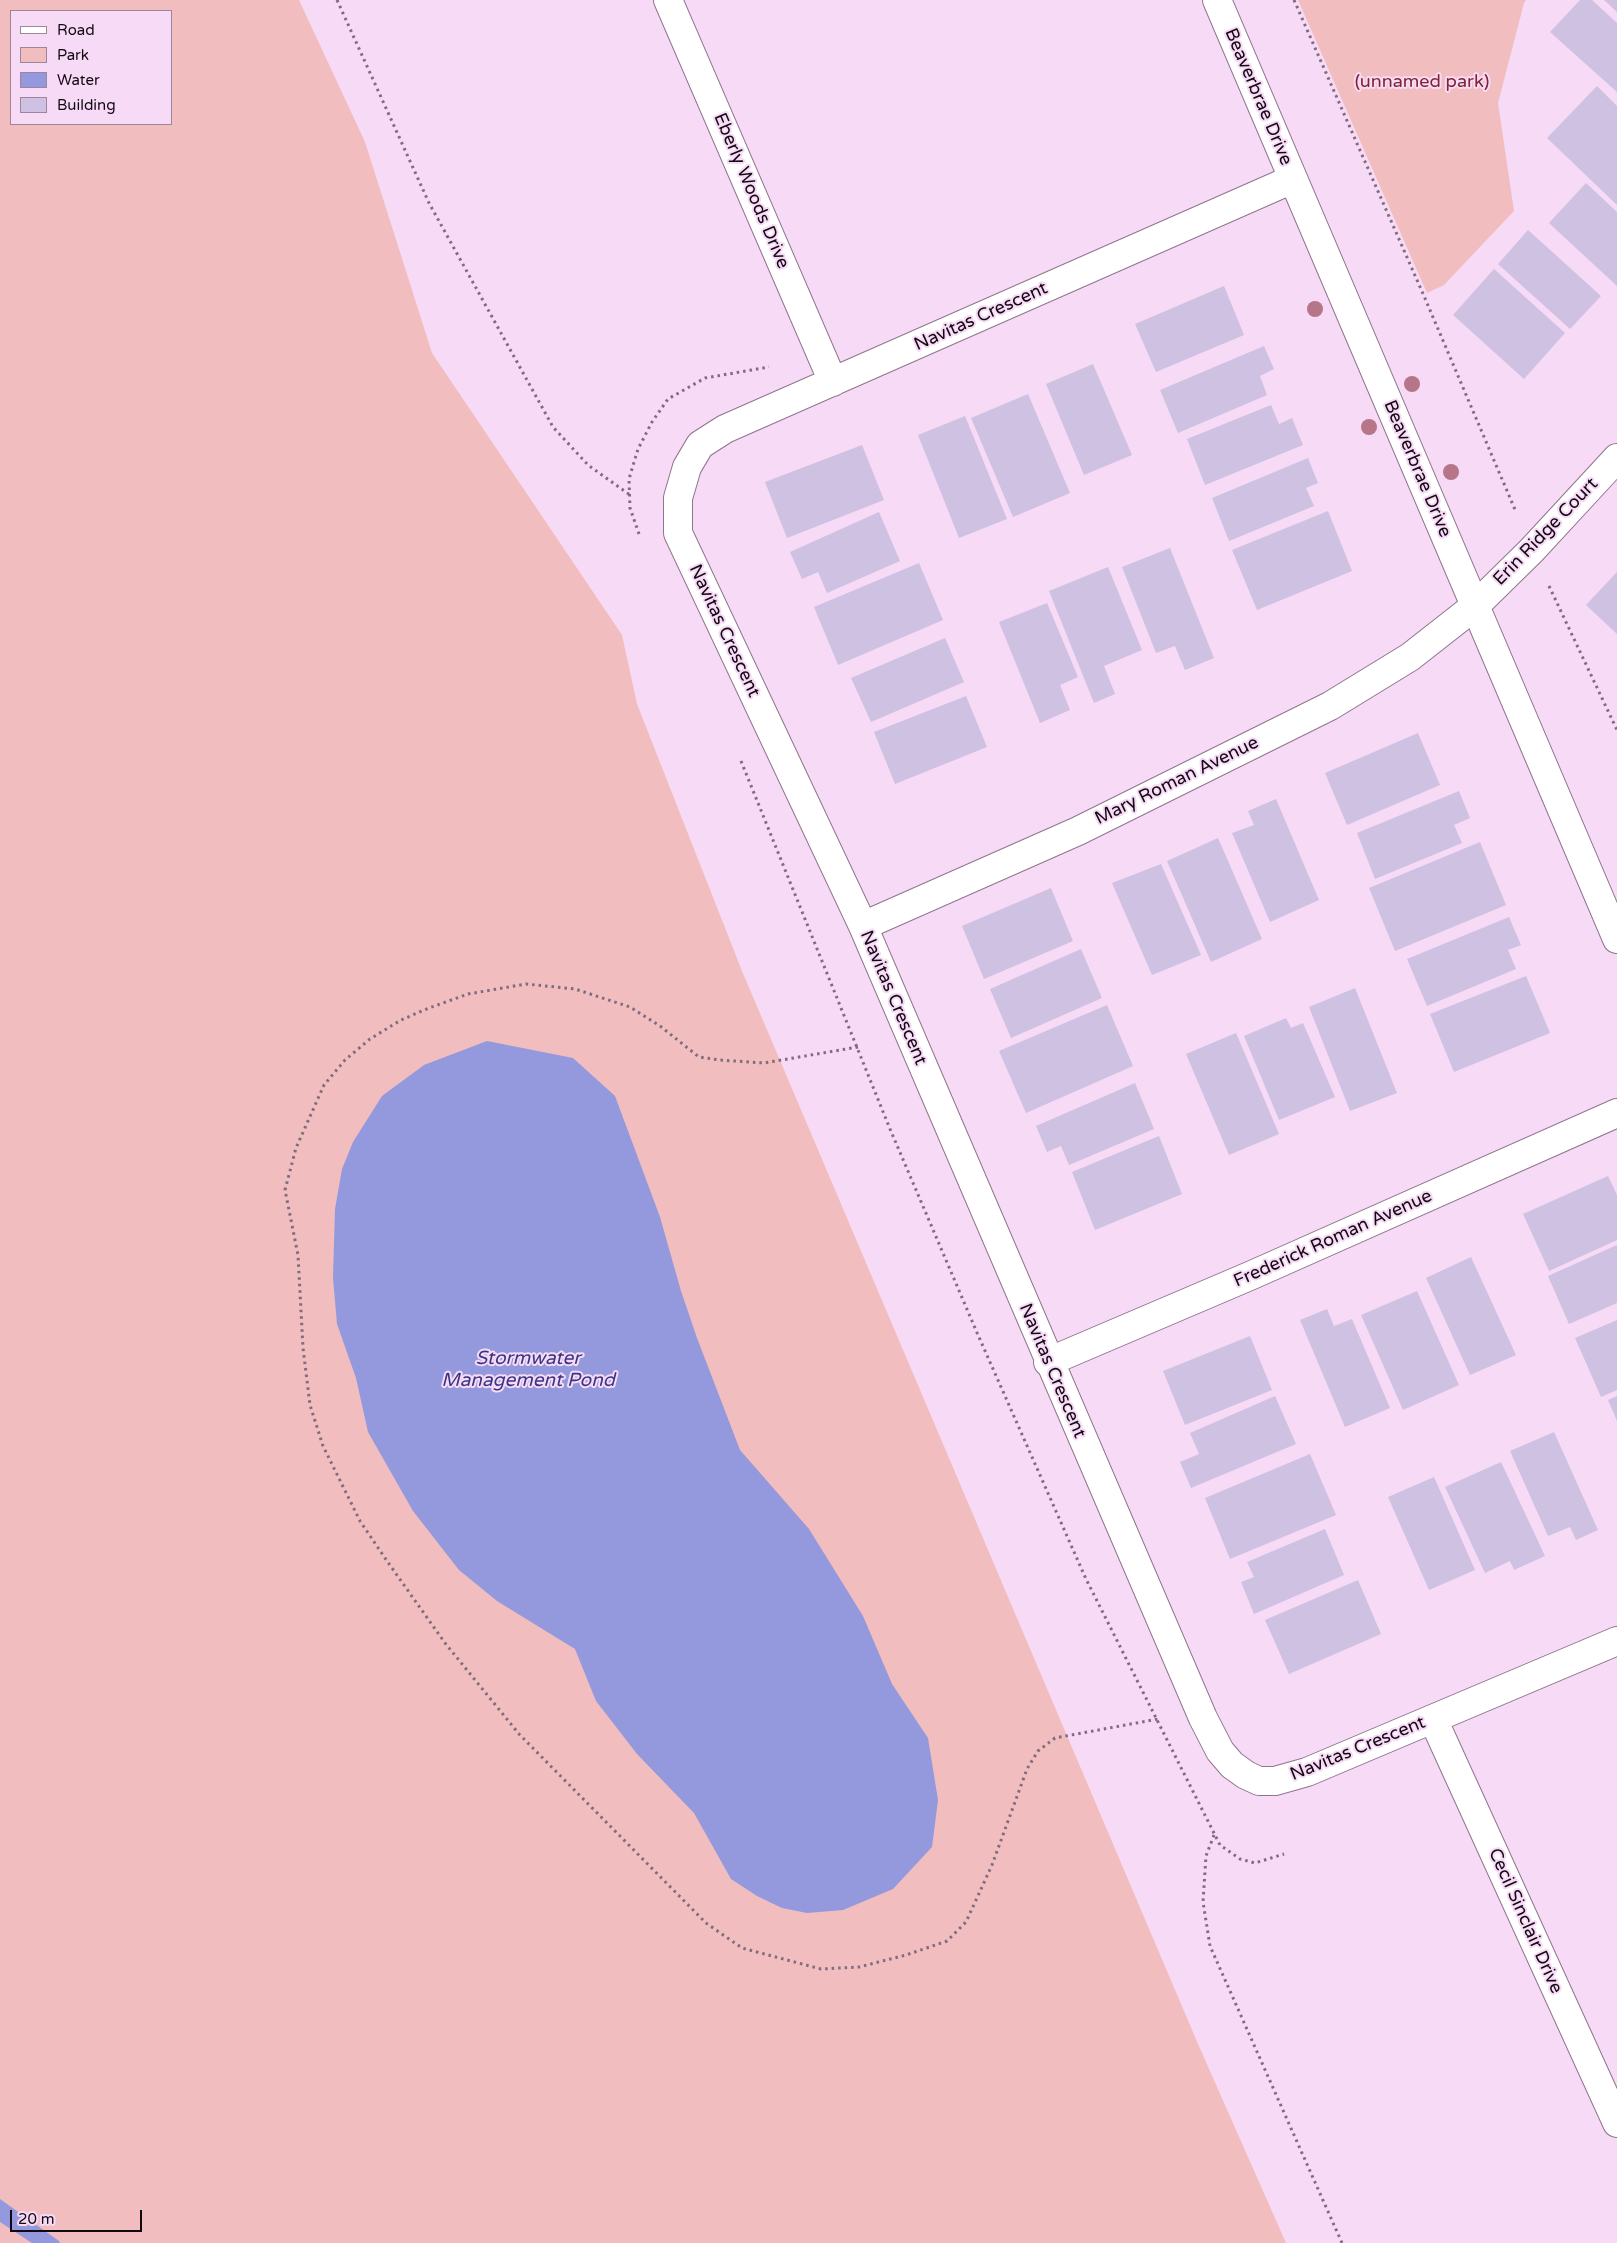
<!DOCTYPE html>
<html>
<head>
<meta charset="utf-8">
<style>
  body { margin:0 }
  #map { position:relative; width:1617px; height:2243px; overflow:hidden; background:#f7daf5; font-family:"Varela Round",sans-serif }
  canvas { display:block }
  .legend { position:absolute; left:10px; top:10px; width:162px; height:115px; box-sizing:border-box; background:#f7daf5; border:1px solid #9b869a; margin:0; padding:6px 9px; list-style:none; font-size:15px; color:#120912 }
  .legend li { display:flex; align-items:center; gap:10px; height:25px }
  .legend b { width:25px; border:1px solid #9b869a }
  .scale { position:absolute; left:10px; top:2210px; width:132px; height:22px; box-sizing:border-box; border:2px solid #120912; border-top:0; padding-left:6px; font-size:15px; line-height:18px; white-space:nowrap; color:#120912; -webkit-text-stroke:4px #f7daf5; paint-order:stroke }
</style>
</head>
<body>
<div id="map">
<canvas width="1617" height="2243"></canvas>
<ul class="legend">
<li><b style="height:6px;background:#fff"></b>Road</li>
<li><b style="height:14px;background:#f1bdbe"></b>Park</li>
<li><b style="height:14px;background:#9399dc"></b>Water</li>
<li><b style="height:14px;background:#cec1e2"></b>Building</li>
</ul>
<div class="scale">20 m</div>
</div>
<script>
const ctx = document.querySelector('canvas').getContext('2d');
ctx.lineJoin = 'round';
function fill(path, color) {
  ctx.fillStyle = color;
  ctx.fill(path, 'evenodd');
}
function shape(rows) {
  const path = new Path2D();
  for (const r of rows) {
    path.moveTo(r[0], r[1]);
    for (let i = 2; i < r.length; i += 2) path.lineTo(r[i], r[i + 1]);
  }
  return path;
}
function strokePath(path, color, width, dash) {
  ctx.strokeStyle = color;
  ctx.lineWidth = width;
  ctx.lineCap = dash ? 'butt' : 'round';
  ctx.setLineDash(dash || []);
  ctx.stroke(path);
}
function drawText(font, color, halo, rows, align = 'center') {
  ctx.font = font + ' "Varela Round",sans-serif';
  ctx.lineWidth = 4;
  ctx.setLineDash([]);
  ctx.textBaseline = 'middle';
  ctx.strokeStyle = halo;
  ctx.fillStyle = color;
  for (const [text, x, y, turn = 0] of rows) {
    ctx.save();
    ctx.translate(x, y);
    ctx.rotate((+turn || 0) * Math.PI / 180);
    ctx.textAlign = isNaN(turn) ? turn : align;
    if (halo) ctx.strokeText(text, 0, 0);
    ctx.fillText(text, 0, 0);
    ctx.restore();
  }
}
fill(shape([
  [0,0,299,0,365,142,432,353,622,635,637,704,742,971,1198,2044,1286,2243,0,2243],
  [11,11,171,11,171,124,11,124],
  [1298,0,1526,0,1524,3,1498,103,1514,211,1444,285,1427,293]
]), '#f1bdbe');
fill(shape([
  [487,1041,573,1058,615,1096,660,1217,681,1291,697,1338,740,1450,809,1529,863,1616,892,1684,928,1738,938,1800,932,1847,893,1889,843,1910,807,1913,782,1908,757,1896,731,1879,694,1813,637,1754,596,1701,575,1649,497,1601,459,1570,413,1511,368,1432,356,1378,337,1324,333,1278,335,1209,342,1169,353,1142,382,1096,424,1065],
  [0,2199,59,2241,60,2243,32,2243,0,2222]
]), '#9399dc');
fill(shape([
  [1580,0,1592,0,1617,23,1617,92,1550,32],
  [1604,0,1617,0,1617,12],
  [1597,86,1617,106,1617,205,1547,138],
  [1586,183,1617,212,1617,286,1549,223],
  [1528,230,1601,296,1570,329,1498,264],
  [1494,269,1565,333,1524,379,1453,315],
  [1224,286,1244,335,1156,372,1135,324],
  [1264,346,1274,369,1260,376,1267,395,1178,433,1160,390],
  [1093,364,1132,455,1084,475,1046,384],
  [1028,394,1070,493,1013,517,971,418],
  [1271,405,1279,424,1292,418,1303,445,1205,485,1187,439],
  [965,416,1007,519,959,538,918,435],
  [862,445,884,500,787,538,765,482],
  [1308,458,1318,483,1306,488,1314,506,1229,541,1212,498],
  [1328,511,1352,571,1257,610,1232,550],
  [879,512,900,561,827,593,818,572,802,579,790,552],
  [1170,548,1214,658,1185,670,1175,646,1156,653,1122,567],
  [919,563,943,620,838,665,814,607],
  [1108,567,1142,650,1104,666,1115,694,1094,703,1049,591],
  [1617,572,1617,634,1586,605],
  [1047,603,1078,677,1060,685,1070,710,1040,723,999,622],
  [945,638,964,682,871,722,851,678],
  [966,696,987,747,895,784,874,732],
  [1418,733,1440,785,1347,825,1325,773],
  [1459,791,1470,818,1454,825,1462,843,1375,879,1357,833],
  [1276,799,1319,900,1270,922,1232,833,1254,825,1248,811],
  [1218,838,1262,939,1211,962,1167,861],
  [1480,842,1506,905,1395,951,1369,888],
  [1161,864,1201,955,1152,975,1112,883],
  [1051,888,1073,941,984,979,962,926],
  [1509,917,1521,945,1508,950,1516,969,1427,1006,1407,959],
  [1081,949,1102,998,1011,1038,990,989],
  [1526,976,1550,1033,1454,1072,1430,1014],
  [1355,988,1397,1093,1350,1111,1309,1007],
  [1107,1005,1133,1066,1026,1113,999,1051],
  [1286,1018,1291,1028,1303,1023,1335,1097,1279,1120,1244,1036],
  [1236,1033,1279,1134,1229,1155,1186,1054],
  [1135,1083,1154,1129,1069,1165,1061,1146,1047,1152,1036,1126],
  [1159,1136,1182,1194,1095,1230,1072,1172],
  [1608,1176,1617,1195,1617,1240,1549,1271,1523,1214],
  [1617,1245,1617,1303,1569,1324,1548,1276],
  [1471,1257,1516,1355,1470,1375,1426,1278],
  [1417,1291,1459,1385,1403,1410,1361,1315],
  [1327,1309,1334,1326,1352,1319,1390,1408,1345,1427,1300,1320],
  [1617,1320,1617,1390,1601,1397,1575,1338],
  [1250,1336,1272,1390,1185,1425,1163,1371],
  [1275,1396,1296,1444,1191,1488,1180,1462,1199,1454,1190,1433],
  [1617,1396,1617,1421,1608,1400],
  [1554,1432,1598,1530,1576,1540,1570,1527,1548,1536,1510,1451],
  [1310,1454,1336,1515,1230,1559,1205,1498],
  [1501,1462,1545,1556,1514,1570,1510,1561,1485,1573,1445,1487],
  [1434,1477,1475,1570,1429,1590,1388,1497],
  [1325,1529,1344,1575,1254,1614,1241,1582,1254,1577,1247,1562],
  [1358,1580,1381,1634,1289,1674,1265,1620]
]), '#cec1e2');
const minor = shape([
  [668,0,833,382],
  [1293,179,725,429,700,445,687,467,678,498,678,533,863,926,1203,1718,1220,1751,1232,1765,1246,1775,1259,1781,1275,1781,1307,1772,1617,1641],
  [863,926,1078,831,1330,706,1410,657,1475,606,1532,550,1617,458],
  [1048,1362,1252,1275,1617,1113],
  [1433,1719,1617,2123]
]);
const tertiary = shape([
  [1217,0,1617,939]
]);
strokePath(minor, '#8f758d', 30);
strokePath(tertiary, '#8f758d', 30);
strokePath(shape([
  [337,0,429,203,553,427,588,465,630,495],
  [1294,0,1424,296,1516,512],
  [639,534,630,508,629,479,638,449,652,422,668,399,705,378,769,367],
  [1549,586,1617,730],
  [741,761,890,1129,978,1335,1086,1579,1220,1845,1240,1859,1255,1863,1284,1854],
  [858,1047,764,1063,720,1060,699,1057,660,1026,630,1007,575,989,526,984,468,994,429,1008,401,1020,370,1039,345,1060,324,1085,296,1148,285,1190,298,1255,303,1348,310,1405,323,1446,360,1521,387,1561,445,1643,519,1734,706,1923,742,1948,821,1969,859,1967,906,1955,947,1941,966,1922,992,1865,1027,1769,1038,1751,1055,1738,1158,1719],
  [1214,1835,1206,1856,1203,1902,1210,1946,1342,2243]
]), '#7f6c7e', 3, [2.5, 4]);
strokePath(minor, '#fff', 28);
strokePath(tertiary, '#fff', 28);
ctx.fillStyle = '#b67588';
for (const [x, y] of [
  [1315,309],
  [1412,384],
  [1369,427],
  [1451,472]
]) {
  ctx.beginPath();
  ctx.arc(x, y, 8, 0, 2 * Math.PI);
  ctx.fill();
}
drawText('18px', '#80222f', '#f7daf5', [
  ["(unnamed park)",1422,82]
]);
drawText('18px', '#120912', '#f7daf5', [
  ["Beaverbrae Drive",1258,97,67],
  ["Eberly Woods Drive",751,191,67],
  ["Navitas Crescent",981,317,-24],
  ["Beaverbrae Drive",1417,469,67],
  ["Erin Ridge Court",1546,532,-46],
  ["Navitas Crescent",724,631,65],
  ["Mary Roman Avenue",1177,781,-26],
  ["Navitas Crescent",893,998,67],
  ["Frederick Roman Avenue",1333,1239,-24],
  ["Navitas Crescent",1052,1371,67],
  ["Navitas Crescent",1358,1749,-22],
  ["Cecil Sinclair Drive",1525,1921,66]
]);
drawText('italic 19px', '#383684', '#f7daf5', [
  ["Stormwater",528,1359],
  ["Management Pond",528,1381]
]);
</script>
</body>
</html>
